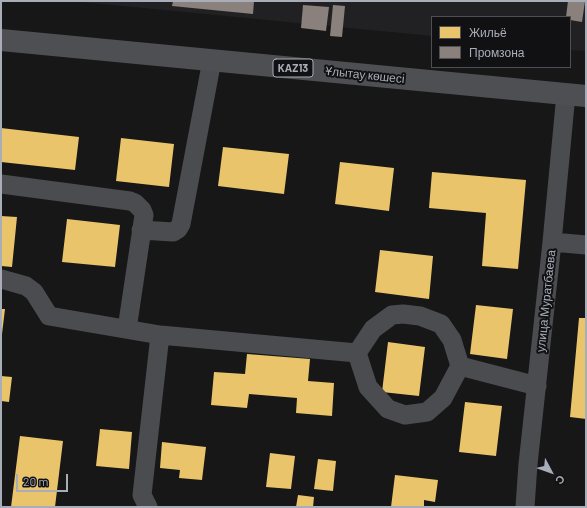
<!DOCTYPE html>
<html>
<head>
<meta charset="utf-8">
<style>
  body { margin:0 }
  #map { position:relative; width:587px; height:508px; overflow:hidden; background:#171717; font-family:Barlow,sans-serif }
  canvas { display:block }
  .frame { position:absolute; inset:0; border:2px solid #a8adb8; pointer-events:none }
  .legend { position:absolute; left:431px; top:16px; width:140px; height:52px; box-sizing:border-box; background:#111113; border:1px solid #4d4f55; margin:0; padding:5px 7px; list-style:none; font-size:12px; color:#a8adb8 }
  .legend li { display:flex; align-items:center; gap:8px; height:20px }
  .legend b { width:20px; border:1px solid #4d4f55 }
  .north { position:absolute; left:531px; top:452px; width:40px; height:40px; -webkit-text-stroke:3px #111113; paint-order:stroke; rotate:131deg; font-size:11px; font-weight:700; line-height:16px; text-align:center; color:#a8adb8 }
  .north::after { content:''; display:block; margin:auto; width:14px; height:18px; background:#a8adb8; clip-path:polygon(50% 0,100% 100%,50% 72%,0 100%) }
  .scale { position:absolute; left:16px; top:474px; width:52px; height:18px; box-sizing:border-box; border:2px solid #a8adb8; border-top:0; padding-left:5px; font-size:12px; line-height:14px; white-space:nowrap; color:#a8adb8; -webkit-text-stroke:3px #111113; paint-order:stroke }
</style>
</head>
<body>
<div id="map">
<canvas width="587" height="508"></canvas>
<div class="frame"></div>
<ul class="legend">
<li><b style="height:11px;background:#e9c46a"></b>Жильё</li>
<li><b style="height:11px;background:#8a817c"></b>Промзона</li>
</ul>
<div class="north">С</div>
<div class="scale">20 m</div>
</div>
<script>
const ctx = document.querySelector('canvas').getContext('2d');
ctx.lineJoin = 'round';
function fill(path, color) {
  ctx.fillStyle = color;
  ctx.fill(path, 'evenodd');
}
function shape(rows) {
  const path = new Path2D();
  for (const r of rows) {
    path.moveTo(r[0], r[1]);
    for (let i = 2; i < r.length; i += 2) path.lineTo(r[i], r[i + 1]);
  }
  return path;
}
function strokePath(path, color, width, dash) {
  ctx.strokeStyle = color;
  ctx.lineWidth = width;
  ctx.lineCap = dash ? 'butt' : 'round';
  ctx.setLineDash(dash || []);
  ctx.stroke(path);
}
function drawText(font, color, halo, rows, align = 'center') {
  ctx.font = font + ' Barlow,sans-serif';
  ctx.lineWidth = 4;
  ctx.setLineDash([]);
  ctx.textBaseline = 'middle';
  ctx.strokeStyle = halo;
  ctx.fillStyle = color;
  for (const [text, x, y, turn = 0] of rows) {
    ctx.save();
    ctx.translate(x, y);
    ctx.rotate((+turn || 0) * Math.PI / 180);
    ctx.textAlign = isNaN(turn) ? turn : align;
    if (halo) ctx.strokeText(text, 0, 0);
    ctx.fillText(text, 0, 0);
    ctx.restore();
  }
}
fill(shape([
  [71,1,586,1,586,51,570,50,570,17,432,17,432,36]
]), '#212123');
fill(shape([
  [1,128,79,137,75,170,1,162],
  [121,138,174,144,169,187,116,181],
  [223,147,289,154,284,194,218,186],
  [340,162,394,168,389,211,335,204],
  [432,172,526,180,518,269,482,266,486,213,429,208],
  [1,216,17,217,12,267,1,266],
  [67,219,120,225,115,267,62,262],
  [380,250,433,256,429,299,375,292],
  [476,305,513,309,507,359,470,354],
  [1,309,5,309,2,334,1,334],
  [579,318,586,318,586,419,570,417],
  [388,342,425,347,419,396,382,392],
  [247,354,310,359,308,381,334,383,332,416,296,413,297,398,249,394,247,408,211,405,214,372,245,374],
  [1,376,12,377,9,402,1,401],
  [465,402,502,406,496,456,459,452],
  [100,429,132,432,129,469,96,466],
  [20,436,63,441,55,507,11,507],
  [162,442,206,447,202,480,179,478,180,470,160,468],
  [270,453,295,456,291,489,266,487],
  [318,459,336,461,333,491,314,489],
  [395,475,438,480,435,502,424,500,424,507,391,507],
  [298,495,314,497,313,507,296,507]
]), '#e9c46a');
fill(shape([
  [173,1,254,1,253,14,172,6],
  [568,1,585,1,582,22,570,20,570,17,566,17],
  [303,5,329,7,326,31,301,28],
  [333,5,345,6,342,37,330,36]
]), '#8a817c');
strokePath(shape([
  [1,184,130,201,135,203,142,210,144,215,127,329],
  [141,230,173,232,178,229,181,224,212,60],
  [552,242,586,245],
  [1,279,26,286,34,292,49,316,160,335,357,353,373,329,392,315,403,314,420,316,441,324,452,340,460,366,537,386],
  [357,353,368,387,388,409,405,415,427,412,443,398,460,366],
  [148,507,142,495,160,335],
  [525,507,528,464,552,242,566,94]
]), '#4b4c50', 19);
strokePath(shape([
  [1,40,586,96]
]), '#4d4f52', 22);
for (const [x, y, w] of [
  [293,68,40]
]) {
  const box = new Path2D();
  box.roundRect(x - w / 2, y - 9, w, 18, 3);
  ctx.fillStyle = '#111113';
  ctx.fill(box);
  strokePath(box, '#a8adb8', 1);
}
drawText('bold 11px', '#a8adb8', null, [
  ["KAZ13",293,68]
]);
drawText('12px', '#a8adb8', '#111113', [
  ["Ұлытау көшесі",365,75,6],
  ["улица Муратбаева",546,301,-84]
]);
</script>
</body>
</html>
